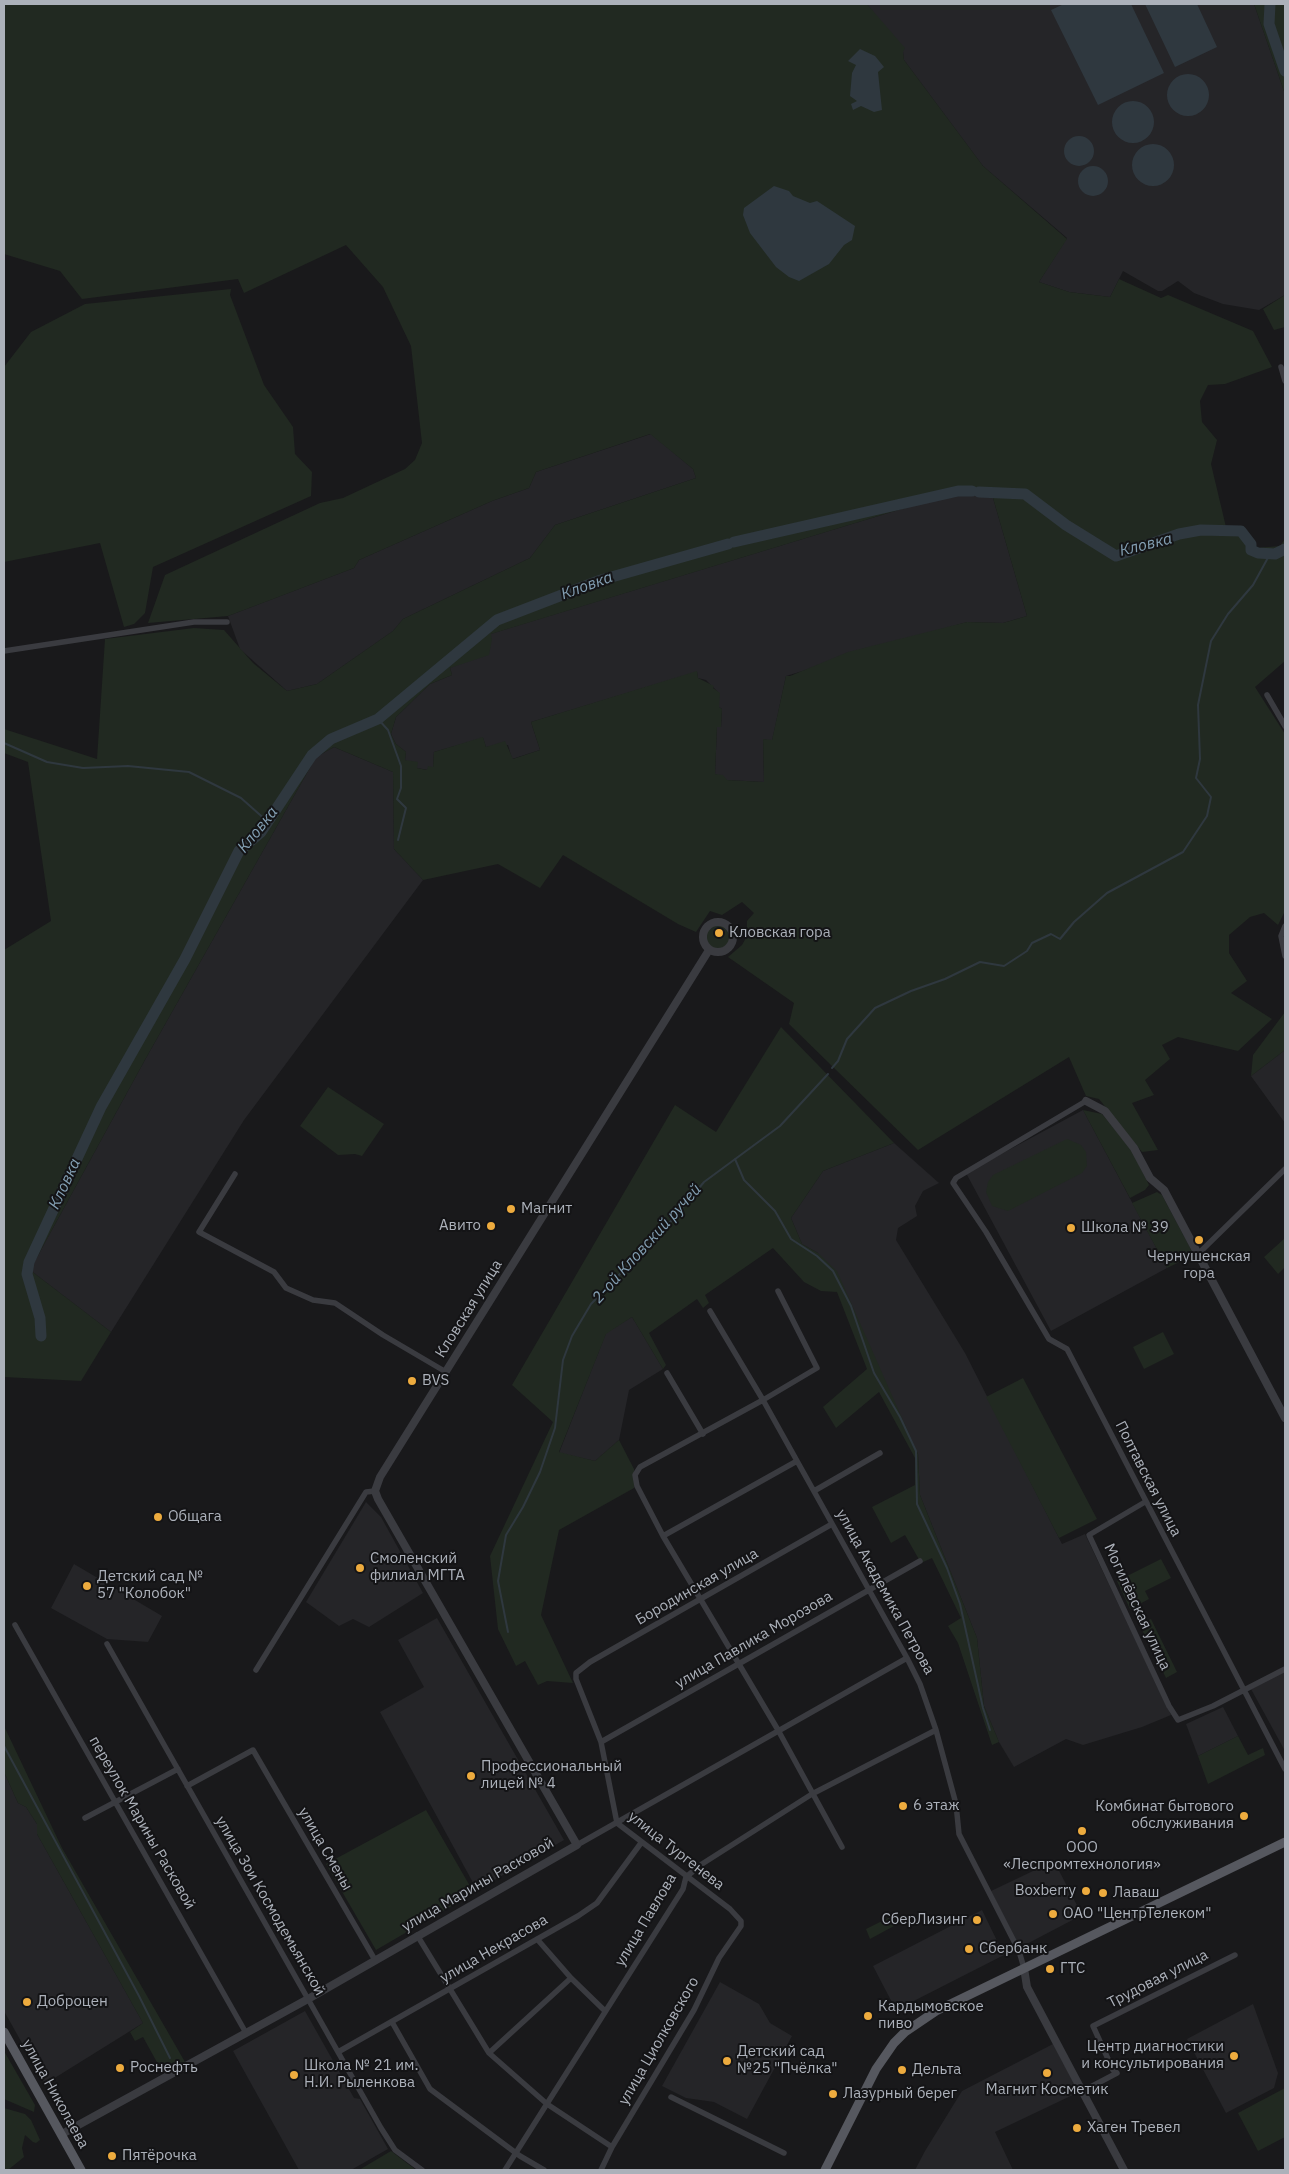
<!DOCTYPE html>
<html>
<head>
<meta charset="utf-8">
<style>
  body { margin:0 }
  #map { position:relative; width:1289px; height:2174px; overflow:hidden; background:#19191b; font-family:"IBM Plex Sans",sans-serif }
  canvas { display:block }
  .frame { position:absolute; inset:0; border:5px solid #acb1ba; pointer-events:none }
</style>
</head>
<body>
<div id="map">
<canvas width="1289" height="2174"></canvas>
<div class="frame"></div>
</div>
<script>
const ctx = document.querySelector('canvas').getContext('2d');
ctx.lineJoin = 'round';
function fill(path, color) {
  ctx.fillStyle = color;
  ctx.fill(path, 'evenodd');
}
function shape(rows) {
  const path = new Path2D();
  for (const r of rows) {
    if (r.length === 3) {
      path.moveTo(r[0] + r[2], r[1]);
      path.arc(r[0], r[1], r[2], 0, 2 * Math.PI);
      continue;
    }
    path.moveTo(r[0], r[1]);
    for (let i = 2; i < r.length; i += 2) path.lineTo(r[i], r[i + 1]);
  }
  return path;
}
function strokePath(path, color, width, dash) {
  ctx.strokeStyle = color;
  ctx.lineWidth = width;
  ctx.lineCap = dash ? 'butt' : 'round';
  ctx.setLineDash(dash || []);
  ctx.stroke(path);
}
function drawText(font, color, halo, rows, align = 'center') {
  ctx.font = font + ' "IBM Plex Sans",sans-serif';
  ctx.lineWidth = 4;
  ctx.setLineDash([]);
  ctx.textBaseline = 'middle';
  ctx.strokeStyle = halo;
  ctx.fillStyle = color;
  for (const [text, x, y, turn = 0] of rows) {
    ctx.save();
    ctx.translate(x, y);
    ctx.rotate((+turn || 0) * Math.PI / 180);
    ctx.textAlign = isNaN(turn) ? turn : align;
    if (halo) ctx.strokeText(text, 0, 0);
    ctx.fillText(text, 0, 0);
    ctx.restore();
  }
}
fill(shape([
  [867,4,1254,4,1285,94,1285,295,1259,310,1223,304,1194,293,1178,281,1162,291,1158,291,1123,271,1110,297,1069,292,1039,282,1067,238,983,166,904,60,903,52],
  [651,434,693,469,696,478,555,525,530,558,403,619,393,631,317,684,287,691,240,649,228,616,354,568,359,560,492,501,529,488,536,472],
  [967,489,993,498,1027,616,1003,623,967,622,786,676,772,741,763,739,764,782,726,780,715,774,717,727,721,727,722,709,719,707,719,693,706,680,698,678,697,672,531,722,540,750,512,759,508,745,486,747,483,738,434,752,433,767,428,770,417,768,405,760,406,752,396,744,391,734,396,717,430,684,452,675,450,668,490,634],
  [334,747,393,772,394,849,423,880,244,1120,111,1332,30,1270,146,1058,316,757],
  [1285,1050,1285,1123,1251,1076],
  [1083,1110,1167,1268,1051,1331,966,1173],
  [894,1143,939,1183,923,1191,915,1206,917,1216,898,1228,896,1240,965,1353,1062,1544,1085,1534,1171,1715,1142,1727,1083,1745,1066,1739,1014,1767,999,1742,984,1706,977,1638,920,1495,918,1454,818,1253,802,1244,791,1218,823,1171],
  [632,1317,663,1369,629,1390,619,1440,595,1461,559,1453,606,1333],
  [366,1502,381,1517,423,1593,369,1627,353,1619,339,1626,306,1602],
  [74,1564,162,1616,148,1642,107,1639,51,1608],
  [437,1618,564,1840,477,1890,380,1712,424,1687,398,1640],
  [1285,1671,1285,1751,1251,1689],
  [1223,1707,1238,1736,1198,1756,1186,1724],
  [4,1772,18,1803,26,1807,37,1824,37,1834,143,2023,45,2084,4,2011],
  [1054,1861,1082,1915,1019,1948,991,1891],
  [982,1910,1004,1955,896,2010,873,1966],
  [720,1982,759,2004,770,2023,792,2036,747,2119,714,2102,686,2098,662,2086],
  [1253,2004,1278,2073,1274,2088,1226,2113,1187,2039],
  [305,2011,354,2098,360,2099,388,2149,351,2170,299,2170,233,2051],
  [1053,2044,1079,2092,995,2132,1013,2170,915,2170,925,2151,962,2091]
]), '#252528');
fill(shape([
  [4,4,867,4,905,48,903,52,904,60,983,166,1067,239,1039,282,1069,292,1110,297,1119,279,1161,298,1168,295,1253,331,1272,367,1225,384,1208,385,1200,401,1202,422,1217,440,1211,464,1226,527,1242,529,1251,538,1256,548,1280,546,1285,539,1285,661,1255,687,1285,734,1285,911,1278,925,1264,913,1250,917,1229,935,1229,953,1247,981,1231,993,1272,1019,1238,1051,1178,1037,1162,1045,1170,1059,1145,1080,1154,1095,1132,1103,1158,1150,1142,1152,1099,1099,1086,1096,1069,1057,918,1150,789,1024,794,1003,728,957,742,945,747,936,747,921,754,913,742,902,722,915,710,911,696,932,678,924,563,855,540,888,498,864,423,880,394,849,393,772,334,747,316,757,146,1058,30,1270,111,1332,81,1381,4,1377,4,950,51,921,28,762,4,753,4,729,97,759,105,639,194,628,224,630,253,663,287,691,317,684,393,631,403,619,530,558,555,525,696,478,693,469,650,434,536,472,529,488,492,501,359,560,354,568,273,599,228,616,148,623,165,575,320,503,343,498,405,469,415,460,422,443,411,346,383,287,346,245,244,293,238,279,82,299,60,271,4,254],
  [967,489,993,498,1027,616,1003,623,967,622,848,652,790,676,786,676,772,740,763,739,764,782,727,780,723,775,715,774,717,727,721,727,722,709,719,707,720,693,713,688,714,686,698,678,697,671,531,722,540,750,513,759,505,741,486,747,483,737,434,752,433,767,428,766,427,770,417,768,418,762,405,760,406,752,396,744,391,734,396,717,430,684,452,675,450,668,489,655,492,639,491,634],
  [1254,4,1285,4,1285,94],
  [231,289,230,295,264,385,293,427,295,454,312,472,311,496,153,567,145,613,134,624,124,627,100,543,4,562,4,367,31,332,85,304],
  [1285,295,1285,327,1274,330,1263,309],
  [717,936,13],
  [1285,1012,1285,1050,1251,1076,1253,1055],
  [781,1027,894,1143,823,1171,791,1218,802,1244,818,1253,837,1271,918,1454,920,1495,977,1638,984,1706,999,1742,992,1745,958,1643,948,1626,961,1618,932,1558,921,1563,905,1535,891,1543,872,1507,915,1485,915,1458,879,1392,836,1428,823,1407,867,1369,837,1292,821,1291,804,1282,773,1248,705,1295,709,1303,703,1308,697,1299,649,1333,666,1365,663,1369,632,1317,606,1334,559,1452,595,1461,619,1440,634,1469,634,1488,559,1530,541,1615,573,1683,547,1681,538,1685,525,1661,516,1666,498,1629,490,1556,553,1422,512,1385,675,1105,716,1132],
  [328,1087,384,1124,362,1156,355,1154,338,1155,300,1126],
  [1083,1110,1102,1114,1131,1149,1149,1185,1145,1190,1130,1198],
  [1067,1139,1081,1145,1086,1152,1087,1166,1082,1173,1008,1211,992,1206,986,1192,988,1182,993,1175],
  [1157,1192,1162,1195,1194,1255,1167,1268,1132,1203],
  [1285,1238,1285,1267,1278,1274,1264,1257],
  [1163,1332,1174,1354,1144,1369,1133,1347],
  [1023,1378,1097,1519,1059,1538,986,1397],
  [1161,1559,1171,1578,1145,1591,1149,1599,1130,1609,1117,1581],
  [1151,1619,1177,1672,1166,1678,1139,1624],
  [4,1726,62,1848,185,2062,164,2075,143,2037,135,2041,130,2032,143,2023,37,1834,37,1824,26,1807,18,1803,4,1772],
  [1238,1736,1248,1755,1263,1748,1265,1755,1208,1784,1198,1756],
  [426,1810,474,1893,376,1950,326,1864],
  [890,1917,894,1926,870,1939,866,1929],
  [4,2051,35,2105,34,2112,4,2099],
  [1285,2088,1285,2137,1258,2151,1238,2113],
  [4,2108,25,2114,31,2120,40,2140,36,2143,33,2142,25,2135,22,2148,24,2157,8,2170,4,2170],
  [391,2151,416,2170,359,2170]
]), '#212921');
fill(shape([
  [1064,4,1131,4,1164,73,1098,105,1051,10],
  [1145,4,1197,4,1217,47,1175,67],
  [860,49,875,56,884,67,878,72,882,110,874,112,861,106,853,110,851,104,857,101,850,96,852,73,856,65,848,61],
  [1188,95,21],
  [1133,122,21],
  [1079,151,15],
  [1153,165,21],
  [1093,181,15],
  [774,186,789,191,793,196,810,203,817,201,855,226,852,240,844,245,829,264,799,281,789,277,776,267,750,233,743,215,744,208]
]), '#2f383f');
strokePath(shape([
  [378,719,388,730,401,766,401,788,397,799,406,808,398,840],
  [4,743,47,762,83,768,128,766,189,772,241,798,268,822],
  [832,1068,838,1061,847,1039,875,1008,911,991,945,979,980,962,1004,966,1027,951,1032,943,1051,934,1060,939,1074,922,1107,893,1183,852,1207,816,1211,797,1196,778,1200,759,1198,705,1211,641,1228,614,1253,585,1270,554],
  [735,1159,744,1180,775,1211,791,1239,817,1256,833,1271,851,1306,874,1373,900,1417,916,1451,917,1504,947,1568,960,1604,983,1708,990,1730],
  [508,1632,498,1581,506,1535,523,1507,540,1472,555,1428,563,1360,572,1336,591,1304,673,1219,704,1182,780,1126,828,1074],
  [4,1746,139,1996,170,2058]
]), '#2f383f', 2);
strokePath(shape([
  [1270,4,1269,24,1285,71],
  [979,492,1025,494,1066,525,1116,556,1179,534,1201,530,1241,531,1251,544,1251,550,1258,553,1275,554,1285,549],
  [734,542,958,491,972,491],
  [41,1336,40,1318,27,1274,29,1262,101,1107,185,959,239,851,261,832,312,755,331,739,378,719,497,620,601,580,728,544]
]), '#2f383f', 11);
strokePath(shape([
  [1281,367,1285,381],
  [4,651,194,622,227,622],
  [1267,695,1285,726],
  [1285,926,1281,936,1285,956],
  [1086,1101,956,1178,953,1183,986,1232,1049,1339,1067,1349,1285,1769],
  [235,1174,199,1232,274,1272,286,1288,313,1300,335,1303,383,1335,446,1372],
  [1198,1254,1285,1169],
  [778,1291,817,1368,763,1400,640,1467,635,1475,637,1486,663,1536,778,1730,842,1847],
  [710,1311,763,1400,907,1658,920,1684,936,1730,956,1804,959,1834,1019,1951,1024,1968],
  [667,1373,703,1434],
  [814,1491,880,1453],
  [1145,1502,1089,1535,1169,1706,1178,1720,1213,1706,1285,1669],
  [663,1536,797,1461],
  [15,1625,246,2033],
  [107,1644,381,2128,395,2150,422,2170],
  [256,1670,366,1492,375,1491],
  [601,1742,920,1561],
  [187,1786,253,1750,375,1960],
  [85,1818,178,1769],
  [577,1845,907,1658],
  [417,1935,489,2053,547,2104,612,2147],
  [537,1939,571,1978,605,2011],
  [392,2022,430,2089,520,2156,544,2170],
  [338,2052,578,1916,597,1903,641,1843],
  [489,2053,571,1978],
  [1081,2092,1117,2073,1113,2070,1093,2026,1235,1955],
  [671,2097,784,2153],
  [505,2170,683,1889,686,1877,702,1864,812,1794,936,1730],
  [601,2170,612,2147,694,2010,719,1958,741,1926,741,1921,730,1909,617,1823,601,1742,576,1679,576,1673,590,1662,832,1524]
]), '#3a3b40', 5.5);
strokePath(shape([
  [718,937,15],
  [1086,1101,1105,1111,1134,1148,1150,1178,1164,1190,1285,1418],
  [1024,1968,1027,1987,1124,2170],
  [62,2134,308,1999,577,1845,378,1499,375,1491,380,1477,709,950]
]), '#3a3b40', 8);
strokePath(shape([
  [4,2032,81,2170],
  [825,2170,876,2069,894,2043,905,2032,936,2011,1285,1842]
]), '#56585f', 9);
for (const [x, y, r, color] of [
  [719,933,5,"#edab3e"],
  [511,1209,5,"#edab3e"],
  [491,1226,5,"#edab3e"],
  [1071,1228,5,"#edab3e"],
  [1199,1240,5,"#edab3e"],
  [412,1381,5,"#edab3e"],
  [158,1517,5,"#edab3e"],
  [360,1568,5,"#edab3e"],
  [87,1586,5,"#edab3e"],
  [471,1776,5,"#edab3e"],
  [903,1806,5,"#edab3e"],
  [1244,1816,5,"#edab3e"],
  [1082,1831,5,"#edab3e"],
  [1086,1891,5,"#edab3e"],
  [1103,1893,5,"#edab3e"],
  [1053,1914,5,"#edab3e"],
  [977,1920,5,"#edab3e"],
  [969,1949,5,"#edab3e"],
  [1050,1969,5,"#edab3e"],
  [27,2002,5,"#edab3e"],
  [868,2016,5,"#edab3e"],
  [1234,2056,5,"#edab3e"],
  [727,2061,5,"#edab3e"],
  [120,2068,5,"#edab3e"],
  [902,2070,5,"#edab3e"],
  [1047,2073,5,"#edab3e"],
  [294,2075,5,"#edab3e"],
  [833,2094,5,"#edab3e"],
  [1077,2128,5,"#edab3e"],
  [112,2156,5,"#edab3e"]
]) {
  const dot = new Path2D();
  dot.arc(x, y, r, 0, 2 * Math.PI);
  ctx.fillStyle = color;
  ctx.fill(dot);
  strokePath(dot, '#141416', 2);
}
drawText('15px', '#acb1ba', '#141416', [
  ["Кловская гора",729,933],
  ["Магнит",521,1209],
  ["Авито",481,1226,"right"],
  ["Школа № 39",1081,1228],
  ["Чернушенская",1199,1257,"center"],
  ["гора",1199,1274,"center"],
  ["BVS",422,1381],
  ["Общага",168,1517],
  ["Смоленский",370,1559],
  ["филиал МГТА",370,1576],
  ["Детский сад №",97,1577],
  ["57 \"Колобок\"",97,1594],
  ["Профессиональный",481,1767],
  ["лицей № 4",481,1784],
  ["6 этаж",913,1806],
  ["Комбинат бытового",1234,1807,"right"],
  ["обслуживания",1234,1824,"right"],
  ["ООО",1082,1848,"center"],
  ["«Леспромтехнология»",1082,1865,"center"],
  ["Boxberry",1076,1891,"right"],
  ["Лаваш",1113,1893],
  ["ОАО \"ЦентрТелеком\"",1063,1914],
  ["СберЛизинг",967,1920,"right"],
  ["Сбербанк",979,1949],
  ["ГТС",1060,1969],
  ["Доброцен",37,2002],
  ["Кардымовское",878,2007],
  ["пиво",878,2024],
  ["Центр диагностики",1224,2047,"right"],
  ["и консультирования",1224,2064,"right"],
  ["Детский сад",737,2052],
  ["№25 \"Пчёлка\"",737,2069],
  ["Школа № 21 им.",304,2066],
  ["Н.И. Рыленкова",304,2083],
  ["Роснефть",130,2068],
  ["Дельта",912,2070],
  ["Магнит Косметик",1047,2090,"center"],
  ["Лазурный берег",843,2094],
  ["Хаген Тревел",1087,2128],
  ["Пятёрочка",122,2156]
], 'left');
drawText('15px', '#acb1ba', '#141416', [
  ["Кловская улица",469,1309,-58],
  ["Полтавская улица",1148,1479,63],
  ["Бородинская улица",697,1587,-30],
  ["улица Академика Петрова",885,1592,61],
  ["Могилёвская улица",1137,1607,65],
  ["улица Павлика Морозова",754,1640,-30],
  ["переулок Марины Расковой",142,1823,60],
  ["улица Смены",325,1849,60],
  ["улица Тургенева",676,1851,38],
  ["улица Марины Расковой",478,1885,-30],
  ["улица Зои Космодемьянской",270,1906,60],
  ["улица Павлова",646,1920,-59],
  ["улица Некрасова",494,1949,-30],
  ["Трудовая улица",1158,1979,-27],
  ["улица Циолковского",659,2041,-60],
  ["улица Николаева",55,2094,61]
]);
drawText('italic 16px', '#84a0b4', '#141416', [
  ["Кловка",1146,545,-14],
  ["Кловка",587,586,-20],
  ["Кловка",258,830,-51],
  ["Кловка",65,1184,-65],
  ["2-ой Кловский ручей",647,1244,-48]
]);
</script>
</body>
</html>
